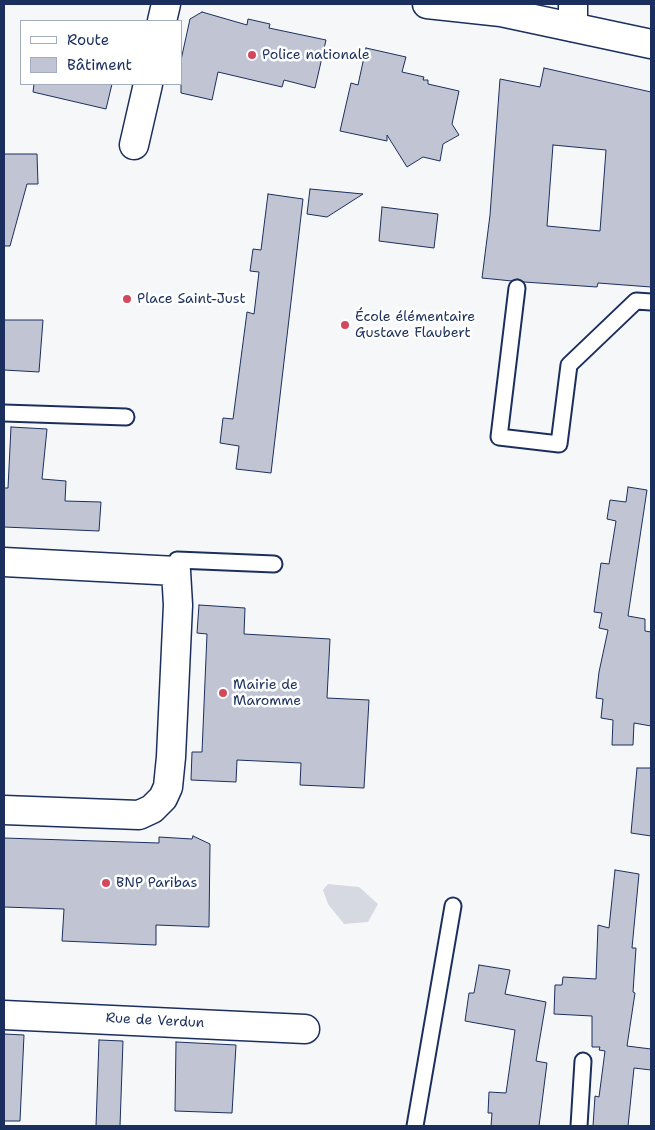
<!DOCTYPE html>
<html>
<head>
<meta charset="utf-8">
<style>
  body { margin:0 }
  #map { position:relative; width:655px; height:1130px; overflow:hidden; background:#f6f7f9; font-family:"Shantell Sans",sans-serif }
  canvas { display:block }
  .frame { position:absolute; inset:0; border:5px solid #1b2f5e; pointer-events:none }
  .legend { position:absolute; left:20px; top:20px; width:162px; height:65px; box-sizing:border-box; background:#fff; border:1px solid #a4acbf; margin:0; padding:6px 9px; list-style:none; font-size:15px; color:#1b2f5e }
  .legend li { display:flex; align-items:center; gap:10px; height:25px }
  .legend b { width:25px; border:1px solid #a4acbf }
</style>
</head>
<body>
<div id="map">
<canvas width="655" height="1130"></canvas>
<div class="frame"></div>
<ul class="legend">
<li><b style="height:6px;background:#fff"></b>Route</li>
<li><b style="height:14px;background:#c0c4d3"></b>Bâtiment</li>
</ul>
</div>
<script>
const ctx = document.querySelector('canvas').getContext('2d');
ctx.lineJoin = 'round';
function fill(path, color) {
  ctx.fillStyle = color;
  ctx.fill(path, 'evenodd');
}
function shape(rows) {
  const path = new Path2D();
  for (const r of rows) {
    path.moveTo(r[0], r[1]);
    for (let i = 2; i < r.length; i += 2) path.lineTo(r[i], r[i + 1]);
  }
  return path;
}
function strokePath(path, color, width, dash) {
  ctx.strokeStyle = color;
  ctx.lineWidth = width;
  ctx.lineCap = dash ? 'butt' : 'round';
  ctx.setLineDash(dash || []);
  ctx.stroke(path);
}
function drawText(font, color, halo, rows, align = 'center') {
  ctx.font = font + ' "Shantell Sans",sans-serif';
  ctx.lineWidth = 5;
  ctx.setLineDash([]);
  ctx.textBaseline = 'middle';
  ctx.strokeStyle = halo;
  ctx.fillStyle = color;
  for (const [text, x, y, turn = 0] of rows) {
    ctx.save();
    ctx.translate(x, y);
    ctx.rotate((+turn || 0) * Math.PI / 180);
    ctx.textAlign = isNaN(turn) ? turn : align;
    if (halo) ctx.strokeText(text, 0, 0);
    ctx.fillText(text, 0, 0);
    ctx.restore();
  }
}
fill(shape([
  [328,884,359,887,378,904,368,922,344,924,328,904,323,890]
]), '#d6d9e2');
const building = shape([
  [202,12,247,25,248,19,270,24,269,28,326,40,315,88,284,80,282,87,218,72,212,100,181,93,181,60,190,19,202,12],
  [366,48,406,57,402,72,424,77,423,80,428,80,428,84,459,91,452,124,459,135,443,144,440,161,423,157,407,167,387,135,387,141,340,131,351,83,358,85,366,48],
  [544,68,651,92,651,287,598,283,597,287,524,282,518,279,512,281,482,278,490,215,500,79,540,87,544,68],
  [553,145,606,150,600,231,547,226,553,145],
  [34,84,112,84,106,109,33,92,34,84],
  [4,154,37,154,38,184,27,184,10,246,4,246,4,154],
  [310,189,363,194,327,217,307,214,310,189],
  [268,194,303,199,271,473,236,469,239,446,220,443,223,418,233,419,247,312,254,314,259,272,250,271,253,249,261,250,268,194],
  [382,207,438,214,434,248,379,241,382,207],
  [4,320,43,320,39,372,4,370,4,320],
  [11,427,47,429,42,479,66,481,65,501,101,502,99,531,4,527,4,488,8,488,11,427],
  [628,487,647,490,628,616,645,619,645,631,651,632,651,726,634,723,633,745,612,745,613,720,601,718,603,699,596,698,599,672,608,630,599,628,602,613,594,612,601,563,609,564,616,521,607,519,610,500,626,502,628,487],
  [199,605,245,608,244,634,330,639,327,698,369,700,364,788,300,785,301,763,237,760,236,782,191,780,192,752,202,752,207,634,197,633,199,605],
  [637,768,651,768,651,836,631,833,637,768],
  [193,836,210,844,209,927,156,925,156,945,62,941,64,909,4,907,4,838,159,843,159,837,192,839,193,836],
  [615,870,639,874,632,948,636,948,633,992,635,993,627,1046,651,1049,651,1070,634,1068,628,1126,593,1126,595,1096,599,1097,605,1051,599,1050,600,1047,592,1047,592,1016,554,1014,555,985,562,985,563,977,596,979,598,925,609,928,615,870],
  [479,965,510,970,505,994,546,1002,536,1061,547,1063,539,1126,491,1126,492,1113,488,1113,489,1092,506,1093,515,1030,465,1021,469,993,474,993,479,965],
  [4,1034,24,1035,20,1121,4,1121,4,1034],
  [99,1040,123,1041,120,1126,96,1126,99,1040],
  [176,1042,236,1045,232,1113,175,1111,176,1042]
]);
fill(building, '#c0c4d3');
strokePath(building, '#1b2f5e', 1);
const lane = shape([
  [517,288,499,437,559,444,569,365,636,301,651,302],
  [4,413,126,417],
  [177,560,274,564],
  [415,1126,453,906],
  [579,1126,583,1061]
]);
const street = shape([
  [162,21,166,4],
  [573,27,573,4],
  [134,145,148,84],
  [4,562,176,571,178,605,171,757,168,787,163,798,152,809,139,815,4,810],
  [4,1015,305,1029]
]);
const secondary = shape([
  [427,4,501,12,651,44]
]);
strokePath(lane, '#1b2f5e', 19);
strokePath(street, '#1b2f5e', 31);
strokePath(secondary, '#1b2f5e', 31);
strokePath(lane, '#fff', 15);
strokePath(street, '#fff', 28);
strokePath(secondary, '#fff', 28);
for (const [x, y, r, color] of [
  [252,55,5,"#d1495b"],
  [127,299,5,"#d1495b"],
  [345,325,5,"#d1495b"],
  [223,693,5,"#d1495b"],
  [106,883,5,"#d1495b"]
]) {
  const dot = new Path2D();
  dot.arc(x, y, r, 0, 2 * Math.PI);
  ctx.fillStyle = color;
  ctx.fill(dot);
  strokePath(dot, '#fff', 2);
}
drawText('14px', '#1b2f5e', '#fff', [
  ["Police nationale",262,55],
  ["Place Saint-Just",137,299],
  ["École élémentaire",355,317],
  ["Gustave Flaubert",355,333],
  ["Mairie de",233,685],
  ["Maromme",233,701],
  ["BNP Paribas",116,883]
], 'left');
drawText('14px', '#1b2f5e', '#fff', [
  ["Rue de Verdun",155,1021,3]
]);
</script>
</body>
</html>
